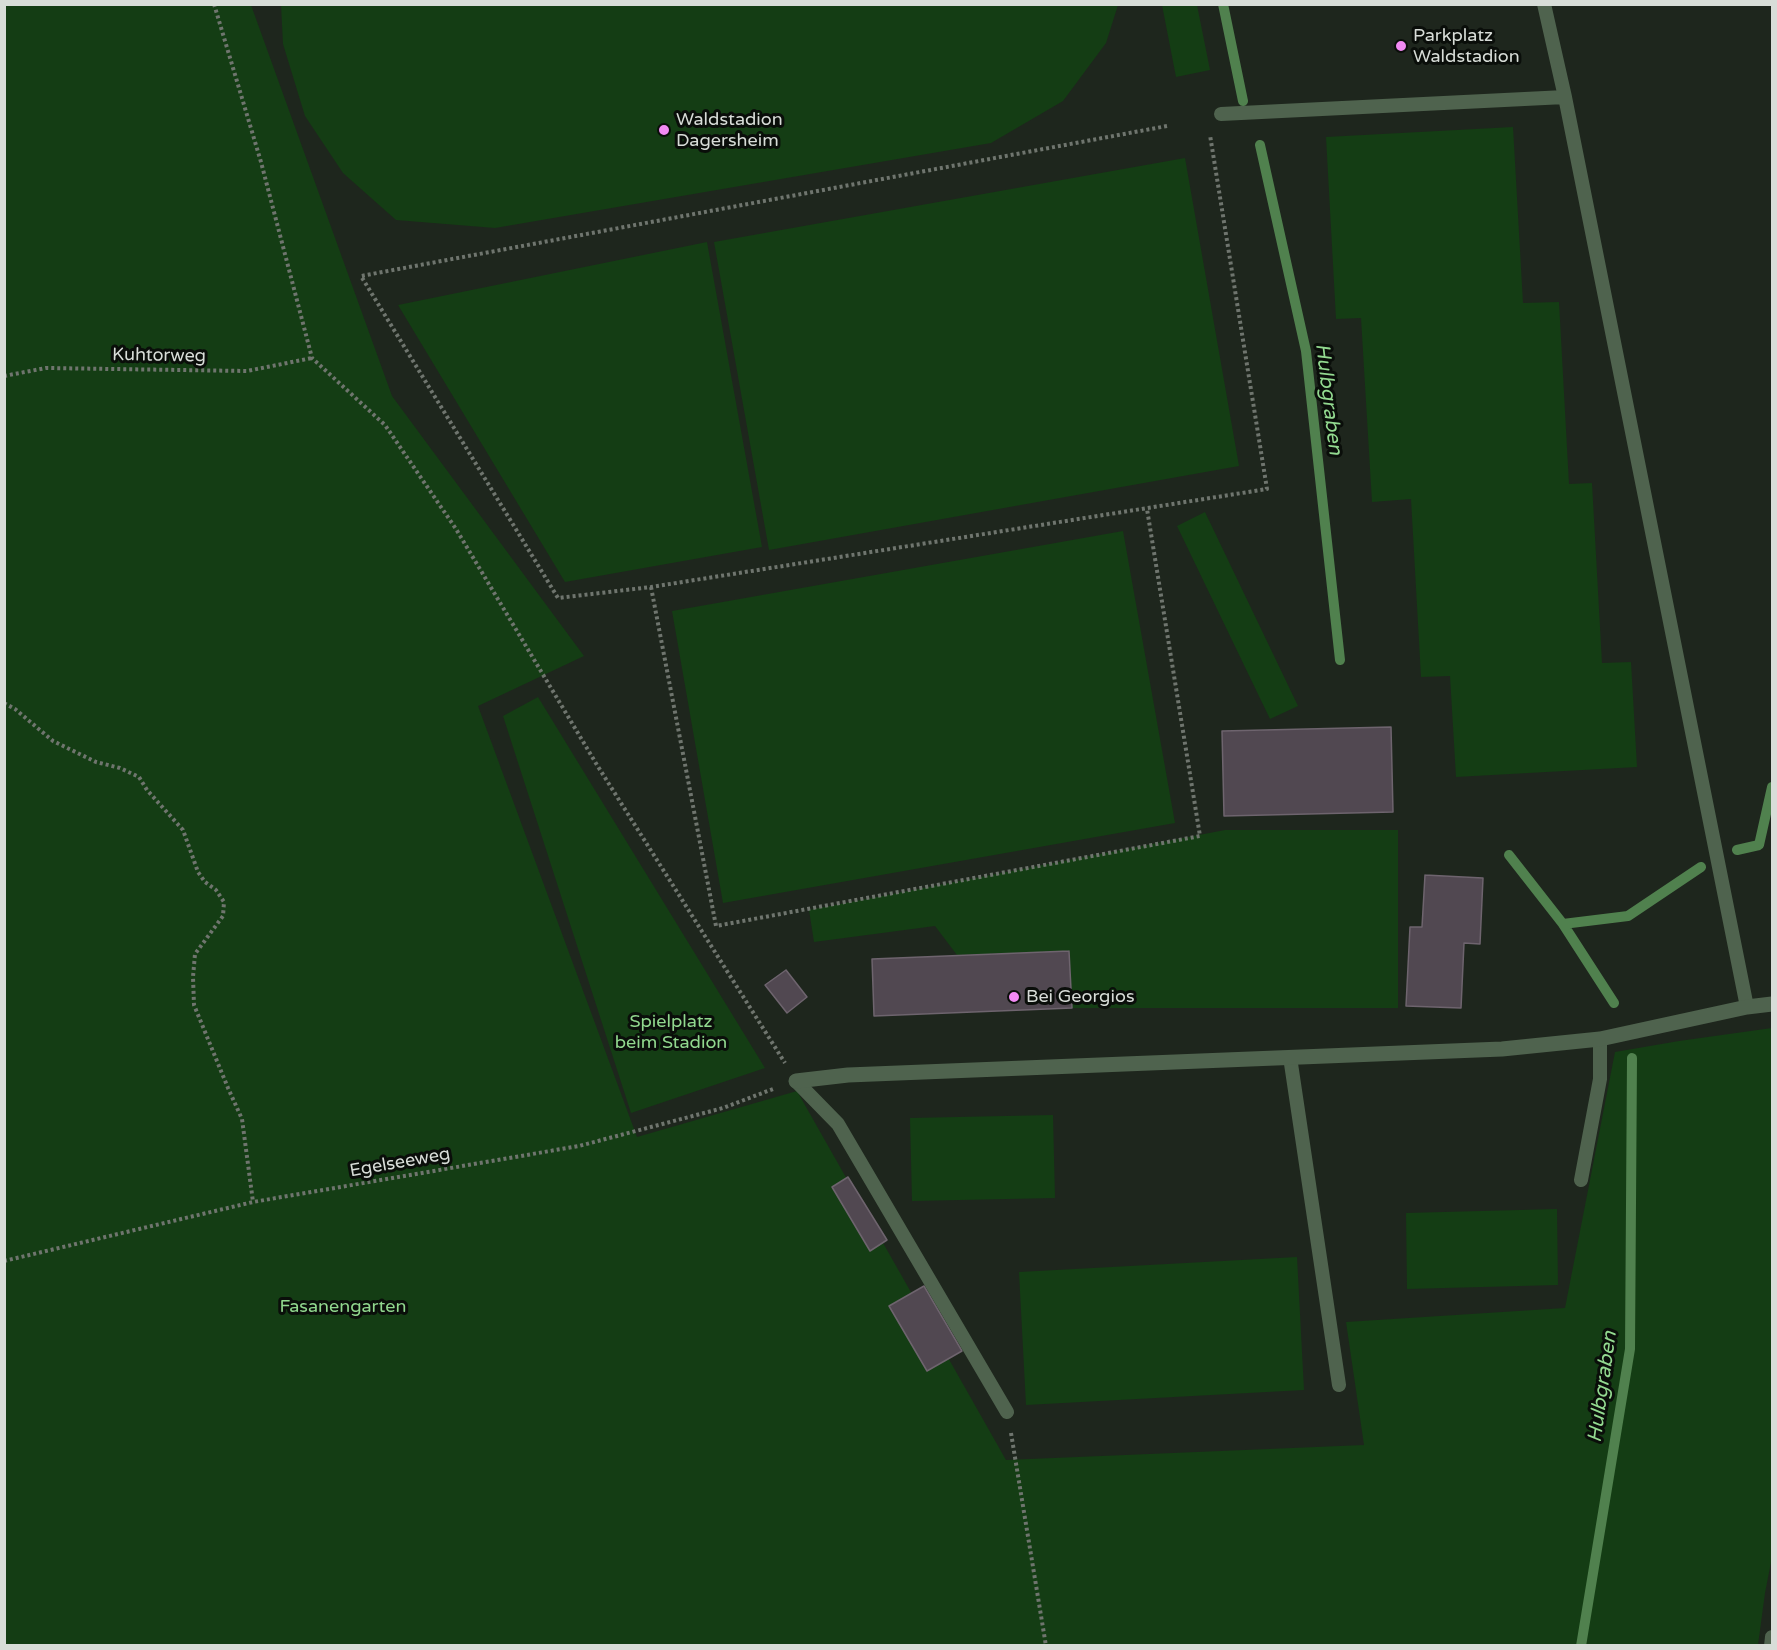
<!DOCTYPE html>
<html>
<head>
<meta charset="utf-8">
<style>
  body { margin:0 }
  #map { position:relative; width:1777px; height:1650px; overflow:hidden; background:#1e261d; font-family:"Varela Round",sans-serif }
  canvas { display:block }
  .frame { position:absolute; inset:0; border:6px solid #d8ddd8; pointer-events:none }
</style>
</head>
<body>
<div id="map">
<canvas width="1777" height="1650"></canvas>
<div class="frame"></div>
</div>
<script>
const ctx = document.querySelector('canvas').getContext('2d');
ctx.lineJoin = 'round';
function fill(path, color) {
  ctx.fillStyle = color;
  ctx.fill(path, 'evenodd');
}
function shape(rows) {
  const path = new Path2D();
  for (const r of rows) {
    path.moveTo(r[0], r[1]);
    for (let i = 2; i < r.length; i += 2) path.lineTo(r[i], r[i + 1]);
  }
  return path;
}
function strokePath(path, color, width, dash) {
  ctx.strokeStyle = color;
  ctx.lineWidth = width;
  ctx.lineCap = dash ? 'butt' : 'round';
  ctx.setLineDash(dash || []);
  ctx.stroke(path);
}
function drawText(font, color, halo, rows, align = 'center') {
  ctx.font = font + ' "Varela Round",sans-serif';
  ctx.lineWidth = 6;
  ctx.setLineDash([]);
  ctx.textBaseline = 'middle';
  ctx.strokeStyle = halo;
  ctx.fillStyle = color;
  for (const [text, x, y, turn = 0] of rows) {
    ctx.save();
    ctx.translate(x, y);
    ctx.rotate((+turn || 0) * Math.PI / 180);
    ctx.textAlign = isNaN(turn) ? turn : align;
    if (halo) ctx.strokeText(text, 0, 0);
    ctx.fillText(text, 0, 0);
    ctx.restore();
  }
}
fill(shape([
  [1166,4,1197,5,1210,70,1176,77,1162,5],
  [5,5,251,5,392,396,584,656,478,706,637,1137,797,1091,1006,1460,1364,1445,1346,1322,1565,1308,1615,1052,1679,1041,1772,1028,1772,1557,1765,1593,1758,1645,5,1646],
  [281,5,281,4,1118,5,1106,43,1063,101,991,143,495,228,396,220,343,173,305,116,283,44],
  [1513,127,1523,303,1559,302,1569,484,1592,483,1602,663,1631,662,1637,767,1456,777,1450,676,1421,677,1411,499,1372,502,1361,318,1336,319,1326,137],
  [1185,158,1239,466,769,550,714,242],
  [707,242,762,547,565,582,398,305],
  [1205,512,1298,706,1270,719,1177,526],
  [1123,531,1175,823,723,903,672,611],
  [538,697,765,1068,631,1113,503,716],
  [1225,830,1398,830,1398,1008,1072,1008,1069,951,957,955,935,926,814,942,809,910],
  [1053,1115,1055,1198,912,1201,910,1118],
  [1557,1209,1558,1285,1407,1289,1406,1213],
  [1297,1257,1304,1390,1026,1405,1019,1272]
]), '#143d14');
strokePath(shape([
  [1223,4,1243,101],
  [1260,145,1306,351,1340,660],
  [1737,850,1759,845,1772,787],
  [1509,855,1563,924,1614,1003],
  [1563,924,1628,916,1701,867],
  [1581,1646,1630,1349,1632,1058]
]), '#50814e', 10);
const building = shape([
  [1391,727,1393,812,1224,816,1222,731,1391,727],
  [1425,875,1483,878,1480,944,1464,943,1461,1008,1406,1006,1410,927,1422,927,1425,875],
  [1069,951,1072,1008,874,1016,872,959,1069,951],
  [786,970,807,997,787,1013,765,985,786,970],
  [848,1177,887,1240,870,1251,832,1187,848,1177],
  [924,1286,962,1351,927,1371,889,1306,924,1286]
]);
fill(building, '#514851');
strokePath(building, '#6e646e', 1.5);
strokePath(shape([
  [214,4,261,162,312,358,385,425,456,529,597,765,785,1063],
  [1167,126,361,276,558,598,651,587,1267,489,1210,135],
  [4,376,46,368,247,371,312,358],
  [651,587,716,926,1200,836,1147,509],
  [4,703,15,709,53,741,96,762,120,768,139,777,147,790,183,830,198,872,205,882,216,890,224,902,223,916,195,954,193,977,194,1005,228,1088,242,1119,253,1202],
  [4,1261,253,1202,579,1146,723,1108,773,1089],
  [1011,1433,1046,1646]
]), '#6f756e', 4, [3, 3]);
strokePath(shape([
  [1544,4,1565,97,1747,1007],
  [1221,114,1565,97],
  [1290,1057,1339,1385],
  [796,1081,838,1124,1007,1412],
  [1581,1180,1600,1079,1600,1039],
  [1771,1646,1772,1637]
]), '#4f634e', 14);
strokePath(shape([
  [796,1081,848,1075,1502,1049,1600,1039,1747,1007,1772,1004]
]), '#4f634e', 15);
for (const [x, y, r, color] of [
  [1401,46,6,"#f28af3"],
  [664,130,6,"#f28af3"],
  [1014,997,6,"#f28af3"]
]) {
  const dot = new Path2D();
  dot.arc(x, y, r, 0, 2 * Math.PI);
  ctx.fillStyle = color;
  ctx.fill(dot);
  strokePath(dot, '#0a0e0a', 2);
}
drawText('18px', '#d8ddd8', '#0a0e0a', [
  ["Parkplatz",1413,36],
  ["Waldstadion",1413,57],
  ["Waldstadion",676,120],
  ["Dagersheim",676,141],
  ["Bei Georgios",1026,997]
], 'left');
drawText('18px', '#d8ddd8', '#0a0e0a', [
  ["Kuhtorweg",159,356,1],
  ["Egelseeweg",400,1163,-10]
]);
drawText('18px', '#91d88e', '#0a0e0a', [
  ["Spielplatz",671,1022],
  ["beim Stadion",671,1043],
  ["Fasanengarten",343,1307]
]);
drawText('italic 20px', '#93da90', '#0a0e0a', [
  ["Hulbgraben",1328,399,83],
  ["Hulbgraben",1603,1387,-82]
]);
</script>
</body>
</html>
